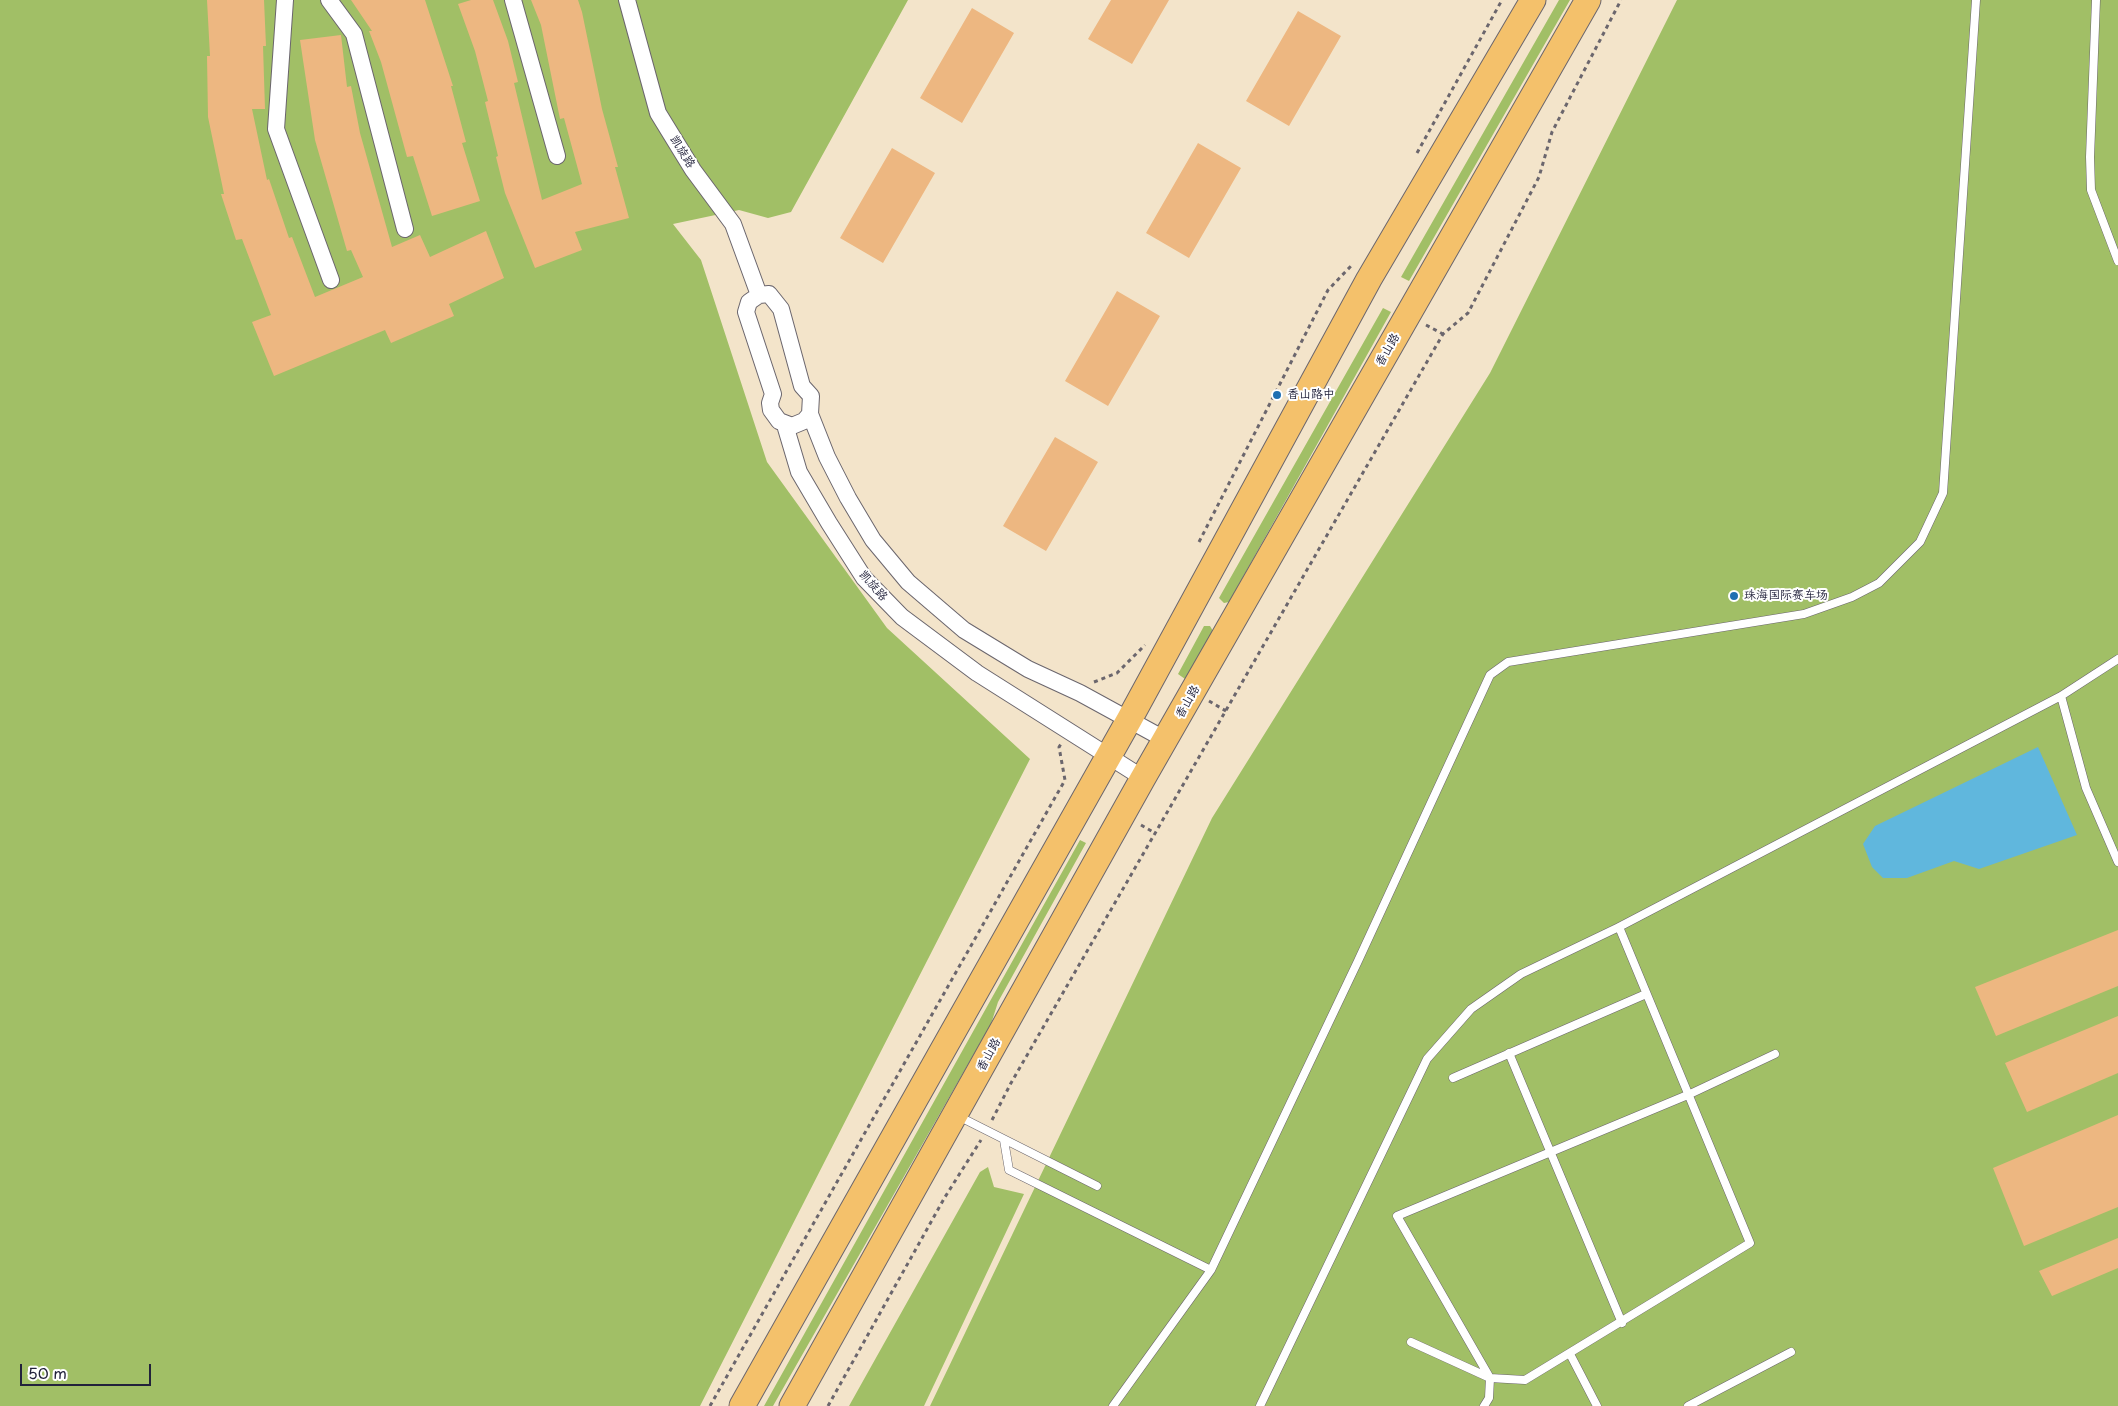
<!DOCTYPE html>
<html>
<head>
<meta charset="utf-8">
<style>
  body { margin:0 }
  #map { position:relative; width:2118px; height:1406px; overflow:hidden; background:#f3e4ca; font-family:"Playpen Sans",sans-serif }
  canvas { display:block }
  .scale { position:absolute; left:20px; top:1364px; width:131px; height:22px; box-sizing:border-box; border:2px solid #22223b; border-top:0; padding-left:6px; font-size:15px; line-height:18px; white-space:nowrap; color:#22223b; -webkit-text-stroke:4px #fff; paint-order:stroke }
</style>
</head>
<body>
<div id="map">
<canvas width="2118" height="1406"></canvas>
<div class="scale">50 m</div>
</div>
<script>
const ctx = document.querySelector('canvas').getContext('2d');
ctx.lineJoin = 'round';
function fill(path, color) {
  ctx.fillStyle = color;
  ctx.fill(path, 'evenodd');
}
function shape(rows) {
  const path = new Path2D();
  for (const r of rows) {
    path.moveTo(r[0], r[1]);
    for (let i = 2; i < r.length; i += 2) path.lineTo(r[i], r[i + 1]);
  }
  return path;
}
function strokePath(path, color, width, dash) {
  ctx.strokeStyle = color;
  ctx.lineWidth = width;
  ctx.lineCap = dash ? 'butt' : 'round';
  ctx.setLineDash(dash || []);
  ctx.stroke(path);
}
function drawText(font, color, halo, rows, align = 'center') {
  ctx.font = font + ' "Playpen Sans","LXGW WenKai TC",sans-serif';
  ctx.lineWidth = 4;
  ctx.setLineDash([]);
  ctx.textBaseline = 'middle';
  ctx.strokeStyle = halo;
  ctx.fillStyle = color;
  for (const [text, x, y, turn = 0] of rows) {
    ctx.save();
    ctx.translate(x, y);
    ctx.rotate((+turn || 0) * Math.PI / 180);
    ctx.textAlign = isNaN(turn) ? turn : align;
    if (halo) ctx.strokeText(text, 0, 0);
    ctx.fillText(text, 0, 0);
    ctx.restore();
  }
}
fill(shape([
  [0,0,908,0,791,212,768,218,739,210,673,224,701,260,767,462,887,628,1030,759,700,1406,0,1406],
  [1559,0,1570,0,1409,281,1401,277],
  [1677,0,2118,0,2118,1406,930,1406,1212,818,1490,373],
  [1383,308,1391,312,1229,602,1224,603,1219,598],
  [1204,626,1210,626,1213,631,1185,679,1178,674],
  [1080,840,1086,843,998,1002,991,1024,773,1406,764,1406],
  [988,1167,994,1187,1024,1194,924,1406,849,1406,980,1172]
]), '#a1bf66');
fill(shape([
  [2038,747,2077,835,1979,869,1954,861,1907,878,1883,878,1872,867,1863,844,1875,826]
]), '#60b7dd');
fill(shape([
  [207,0,264,0,266,46,263,46,265,109,252,109,267,180,269,179,289,238,292,237,315,297,363,277,351,250,347,251,315,140,300,40,341,35,347,87,351,86,360,133,392,247,420,235,430,257,486,231,504,278,449,304,454,316,391,343,385,330,274,376,252,322,271,315,242,239,236,240,221,194,224,194,208,117,207,56,210,56],
  [351,0,425,0,453,86,451,86,466,142,462,143,480,201,432,216,413,156,407,157,381,62,369,31,372,31],
  [471,0,493,0,508,41,518,82,514,83,542,200,582,184,564,118,560,119,541,25,531,0,578,0,582,12,602,109,618,167,615,167,629,218,575,232,582,250,535,268,505,193,496,157,498,156,485,102,488,101,475,51,458,4],
  [1111,0,1169,0,1132,64,1088,39],
  [972,8,1014,33,962,123,920,98],
  [1298,11,1341,36,1289,126,1246,101],
  [1198,143,1241,168,1189,258,1146,233],
  [892,148,935,173,883,263,840,238],
  [1117,291,1160,316,1108,406,1065,381],
  [1055,437,1098,462,1046,551,1003,526],
  [2118,930,2118,986,1996,1036,1975,987],
  [2118,1016,2118,1073,2027,1112,2005,1063],
  [2118,1115,2118,1207,2024,1246,1993,1168],
  [2118,1238,2118,1268,2052,1296,2039,1271]
]), '#edb781');
const service = shape([
  [2096,0,2090,157,2091,190,2118,261],
  [2061,696,2086,788,2118,862],
  [1509,1053,1622,1323],
  [1453,1078,1646,994],
  [958,1116,1097,1186],
  [1004,1140,1009,1170,1211,1270],
  [1411,1342,1490,1378,1525,1380,1750,1243,1619,927],
  [1570,1354,1597,1406],
  [1113,1406,1211,1270,1358,961,1490,675,1508,662,1804,614,1852,597,1879,583,1920,542,1943,493,1976,0],
  [1260,1406,1427,1059,1471,1009,1521,974,1619,927,2061,696,2118,659],
  [1484,1406,1489,1398,1490,1378,1397,1216,1690,1094,1775,1054],
  [1688,1406,1791,1352]
]);
const minor = shape([
  [285,0,276,129,331,280],
  [329,0,354,34,405,229],
  [513,0,557,156],
  [627,0,658,113,693,170,733,224,759,295],
  [810,414,804,421,792,426,779,421,771,410,770,403,773,394,746,312,749,302,759,295,769,294,781,309,802,386,811,396,810,414,827,457,848,498,873,540,908,582,964,630,1028,669,1080,693,1166,740],
  [785,425,799,472,829,523,864,578,902,617,977,673,1143,778]
]);
const primary = shape([
  [742,1406,1129,720,1369,279,1533,0],
  [792,1406,1143,778,1588,0]
]);
strokePath(service, '#6b666d', 9);
strokePath(minor, '#6b666d', 18);
strokePath(primary, '#6b666d', 27);
strokePath(shape([
  [1417,153,1502,0],
  [1426,325,1443,334],
  [1199,542,1328,290,1351,266],
  [1094,682,1117,673,1145,645],
  [1209,701,1226,711],
  [1141,825,1155,833],
  [992,1120,1011,1083,1443,334,1468,313,1539,177,1552,132,1621,0],
  [710,1406,1065,780,1059,747,1061,744],
  [828,1406,945,1197,981,1140]
]), '#6b666d', 3, [4, 4]);
strokePath(service, '#fff', 8);
strokePath(minor, '#fff', 16);
strokePath(primary, '#f4c16b', 25);
for (const [x, y, r, color] of [
  [1277,395,5,"#1f6fb2"],
  [1734,596,5,"#1f6fb2"]
]) {
  const dot = new Path2D();
  dot.arc(x, y, r, 0, 2 * Math.PI);
  ctx.fillStyle = color;
  ctx.fill(dot);
  strokePath(dot, '#fff', 2);
}
drawText('12px', '#22223b', '#fff', [
  ["凯旋路",682,152,58],
  ["香山路",1388,350,-60],
  ["凯旋路",873,586,48],
  ["香山路",1188,702,-60],
  ["香山路",989,1055,-61]
]);
drawText('12px', '#22223b', '#fff', [
  ["香山路中",1287,395],
  ["珠海国际赛车场",1744,596]
], 'left');
</script>
</body>
</html>
